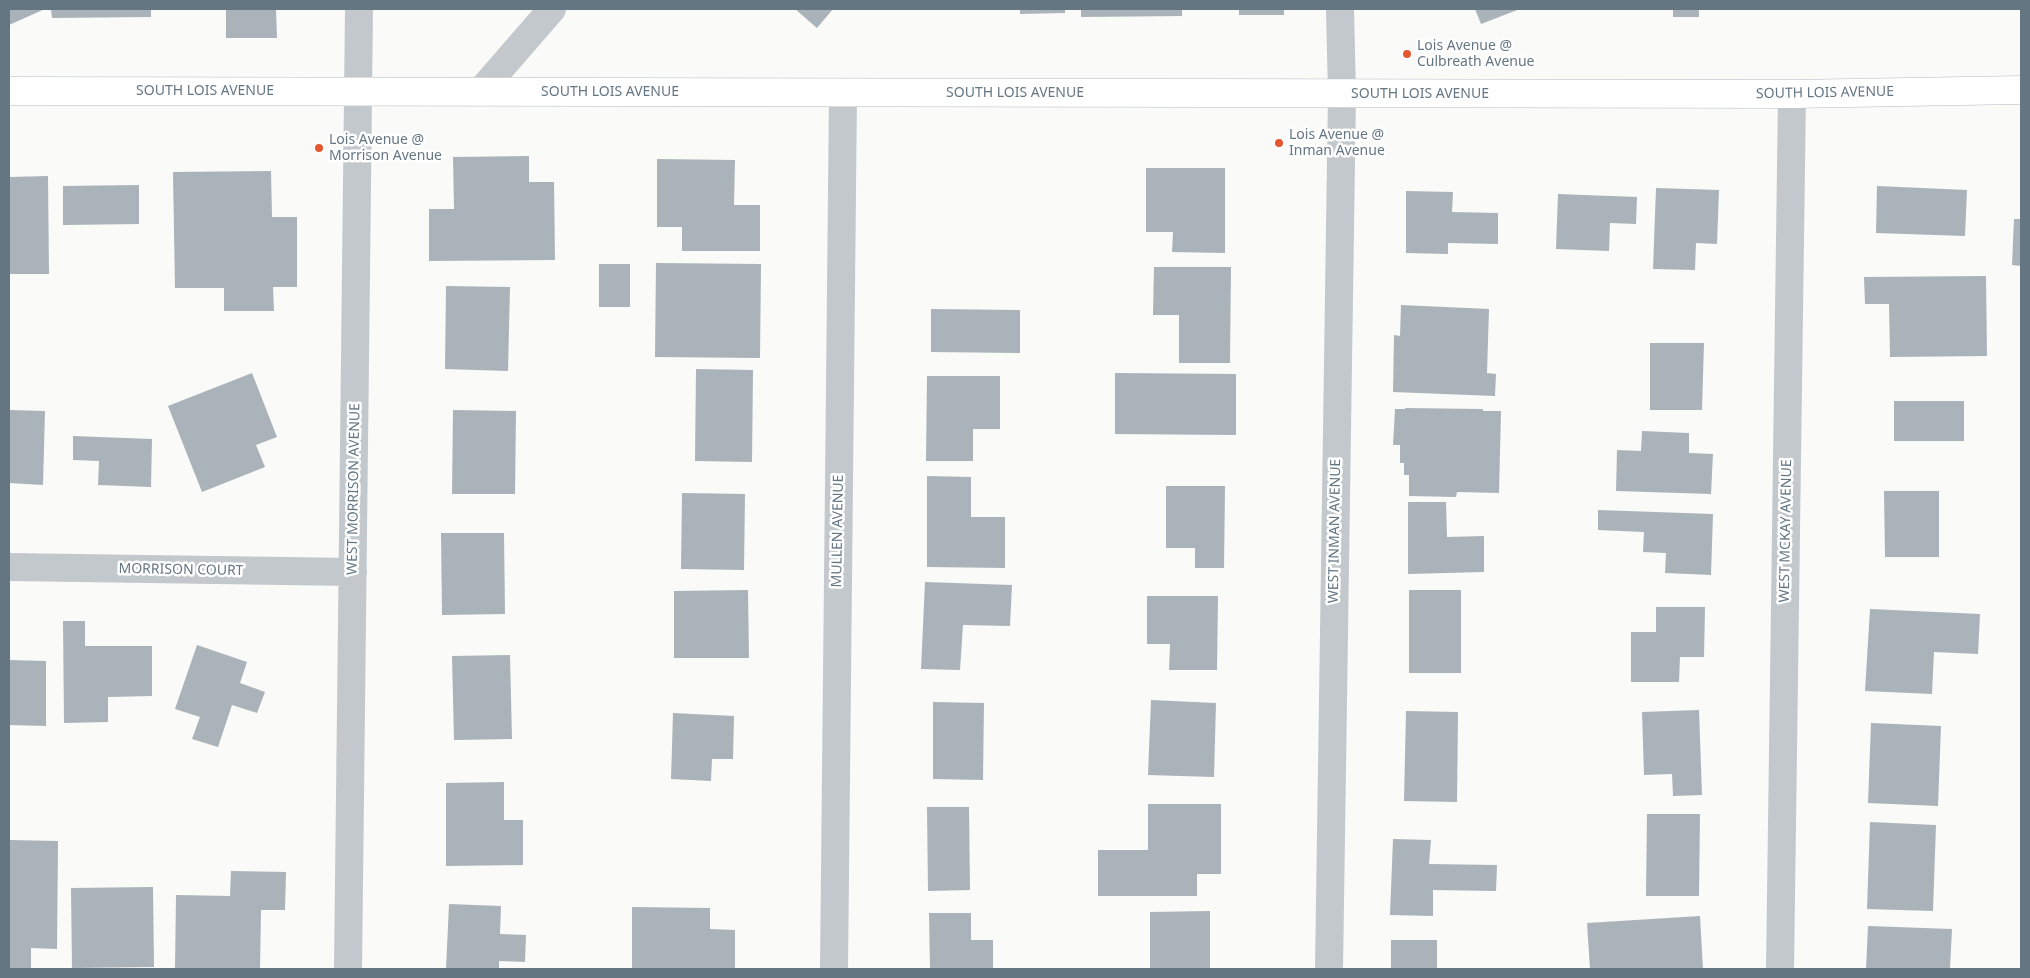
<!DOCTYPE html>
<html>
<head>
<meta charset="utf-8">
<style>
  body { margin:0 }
  #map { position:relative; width:2030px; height:978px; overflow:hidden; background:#fafaf8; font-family:"Noto Sans",sans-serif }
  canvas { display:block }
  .frame { position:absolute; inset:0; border:10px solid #657683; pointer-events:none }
</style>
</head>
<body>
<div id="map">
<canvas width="2030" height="978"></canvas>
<div class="frame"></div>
</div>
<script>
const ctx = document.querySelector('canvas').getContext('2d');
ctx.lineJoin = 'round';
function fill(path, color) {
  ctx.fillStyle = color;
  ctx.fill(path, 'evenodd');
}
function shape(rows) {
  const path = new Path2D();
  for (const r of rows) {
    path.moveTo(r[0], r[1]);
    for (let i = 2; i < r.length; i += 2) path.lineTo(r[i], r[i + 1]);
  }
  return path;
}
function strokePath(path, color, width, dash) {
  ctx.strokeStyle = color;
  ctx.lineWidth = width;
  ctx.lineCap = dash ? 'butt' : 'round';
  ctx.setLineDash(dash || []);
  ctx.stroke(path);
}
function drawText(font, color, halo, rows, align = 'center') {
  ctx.font = font + ' "Noto Sans",sans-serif';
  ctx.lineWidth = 5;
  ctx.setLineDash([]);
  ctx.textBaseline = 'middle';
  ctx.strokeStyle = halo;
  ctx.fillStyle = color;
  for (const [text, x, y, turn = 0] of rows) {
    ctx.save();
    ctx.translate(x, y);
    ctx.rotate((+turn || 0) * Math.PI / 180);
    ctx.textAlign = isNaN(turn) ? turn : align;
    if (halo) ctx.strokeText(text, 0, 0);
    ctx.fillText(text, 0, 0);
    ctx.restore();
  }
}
fill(shape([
  [9,9,45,9,9,25],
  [51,9,151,9,151,17,52,18],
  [226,9,276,9,277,38,226,38],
  [795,9,833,9,817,28],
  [1020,9,1065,9,1065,13,1020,14],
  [1081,9,1182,9,1182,16,1081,17],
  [1239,9,1284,9,1284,15,1239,15],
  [1475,9,1520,9,1481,24],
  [1673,9,1699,9,1699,17,1673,17],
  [529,156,529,182,554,182,555,260,429,261,429,209,454,209,453,157],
  [657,159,735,160,734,205,760,205,760,251,682,251,682,227,657,227],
  [1146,168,1225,168,1225,253,1172,252,1173,232,1146,232],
  [271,171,272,217,297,217,297,287,273,287,274,311,224,311,224,288,175,288,173,172],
  [48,176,49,274,9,274,9,177],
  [139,185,139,224,63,225,63,186],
  [1877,186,1967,190,1965,236,1876,233],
  [1656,188,1719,190,1717,244,1696,243,1695,270,1653,269],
  [1406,191,1453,192,1452,212,1498,213,1498,244,1448,243,1448,254,1406,253],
  [1558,194,1637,197,1636,224,1610,223,1609,251,1556,249],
  [2014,219,2021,219,2021,266,2012,265],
  [656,263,761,264,760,358,655,357],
  [599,264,630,264,630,307,599,307],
  [1154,267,1231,267,1230,363,1179,363,1179,315,1153,315],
  [1986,276,1987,356,1890,357,1889,304,1865,304,1864,277],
  [446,286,510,287,508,371,445,369],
  [1401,305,1489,309,1487,373,1496,374,1495,396,1393,392,1394,335,1400,336],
  [931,309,1020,310,1020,353,931,352],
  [1650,343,1704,343,1702,410,1650,410],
  [696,369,753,370,752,462,695,461],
  [252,373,277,437,256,445,265,467,202,492,168,406],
  [1115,373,1236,374,1236,435,1115,434],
  [927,376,1000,376,1000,429,973,429,973,461,926,461],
  [1894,401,1964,401,1964,441,1894,441],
  [1405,408,1483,409,1483,411,1501,411,1499,493,1457,492,1456,497,1409,496,1409,475,1404,475,1404,463,1400,463,1400,445,1393,445,1395,409,1405,409],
  [9,410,45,411,43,485,9,483],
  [453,410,516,411,515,494,452,494],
  [1642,431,1689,433,1689,453,1713,454,1711,494,1616,491,1617,450,1641,451],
  [73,436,152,439,151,487,98,485,99,461,73,460],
  [927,476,971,477,971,517,1005,517,1005,568,927,567],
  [1166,486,1225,486,1224,568,1195,568,1195,548,1166,548],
  [1884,491,1939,491,1939,557,1885,557],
  [682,493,745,494,744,570,681,569],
  [1408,502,1446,502,1447,537,1484,536,1484,572,1408,574],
  [1598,510,1713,514,1711,575,1665,573,1666,553,1643,552,1644,532,1598,530],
  [441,533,504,533,505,614,442,615],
  [925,582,1012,585,1010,626,963,625,960,670,921,669],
  [748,590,749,658,674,658,674,591],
  [1409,590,1461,590,1461,673,1409,673],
  [1147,596,1218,596,1217,670,1169,670,1170,644,1147,644],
  [1656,607,1705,607,1704,657,1680,657,1679,682,1631,682,1631,632,1656,632],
  [1870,609,1980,614,1978,654,1934,652,1932,694,1865,691],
  [63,621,85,621,85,646,152,646,152,696,108,697,108,722,64,723],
  [197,645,247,662,240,683,265,692,257,713,232,705,218,747,192,739,200,717,175,709],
  [510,655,512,739,454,740,452,656],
  [9,660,46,661,46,726,9,725],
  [1151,700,1216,703,1214,777,1148,775],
  [933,702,984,703,983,780,933,779],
  [1699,710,1702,795,1673,796,1672,774,1644,775,1642,712],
  [1406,711,1458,712,1457,802,1404,801],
  [673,713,734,716,733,759,712,759,711,781,671,779],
  [1871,723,1941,726,1938,806,1868,803],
  [504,782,504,820,523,820,523,865,446,866,446,783],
  [1148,804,1221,804,1221,874,1197,874,1197,896,1098,896,1098,850,1148,850],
  [927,807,969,807,970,890,928,891],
  [1647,814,1700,814,1699,896,1646,896],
  [1870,822,1936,825,1933,911,1867,909],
  [1393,839,1431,840,1429,864,1497,865,1496,891,1433,890,1433,916,1390,915],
  [9,840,58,841,57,949,31,948,31,969,9,969],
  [231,871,286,872,285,910,261,910,260,969,175,969,176,895,230,896],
  [153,887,154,967,72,968,71,888],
  [449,904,501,906,500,934,526,935,525,962,499,961,499,969,446,969],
  [632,907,710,908,710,929,735,930,735,969,632,969],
  [1210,911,1210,969,1150,969,1150,912],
  [929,913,971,913,971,940,993,940,993,969,930,969],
  [1700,916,1703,969,1590,969,1587,923],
  [1868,926,1952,929,1950,969,1866,969],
  [1391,940,1437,940,1437,969,1391,969]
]), '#aab3b9');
const secondary = shape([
  [9,91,1792,94,2021,90]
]);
strokePath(secondary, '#b3babf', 29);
strokePath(shape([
  [480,92,552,9],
  [9,567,353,572],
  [348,969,359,9],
  [834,969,843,93],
  [1329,969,1342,94,1340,9],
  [1780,969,1792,94]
]), '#c3c8cc', 28);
strokePath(secondary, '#fff', 28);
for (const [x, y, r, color] of [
  [1407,54,5,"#e4572e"],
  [1279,143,5,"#e4572e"],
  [319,148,5,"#e4572e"]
]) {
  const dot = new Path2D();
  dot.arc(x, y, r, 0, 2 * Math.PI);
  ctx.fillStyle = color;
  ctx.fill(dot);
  strokePath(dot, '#fff', 2);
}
drawText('14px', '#657683', '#fff', [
  ["Lois Avenue @",1417,46],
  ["Culbreath Avenue",1417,62],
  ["Lois Avenue @",1289,135],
  ["Inman Avenue",1289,151],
  ["Lois Avenue @",329,140],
  ["Morrison Avenue",329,156]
], 'left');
drawText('14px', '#657683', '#fff', [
  ["SOUTH LOIS AVENUE",205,91],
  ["SOUTH LOIS AVENUE",610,92],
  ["SOUTH LOIS AVENUE",1015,93],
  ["SOUTH LOIS AVENUE",1825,93,-1],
  ["SOUTH LOIS AVENUE",1420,94],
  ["WEST MORRISON AVENUE",354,489,-89],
  ["MULLEN AVENUE",838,531,-89],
  ["WEST INMAN AVENUE",1335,531,-89],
  ["WEST MCKAY AVENUE",1786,531,-89],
  ["MORRISON COURT",181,570,1]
]);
</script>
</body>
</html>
